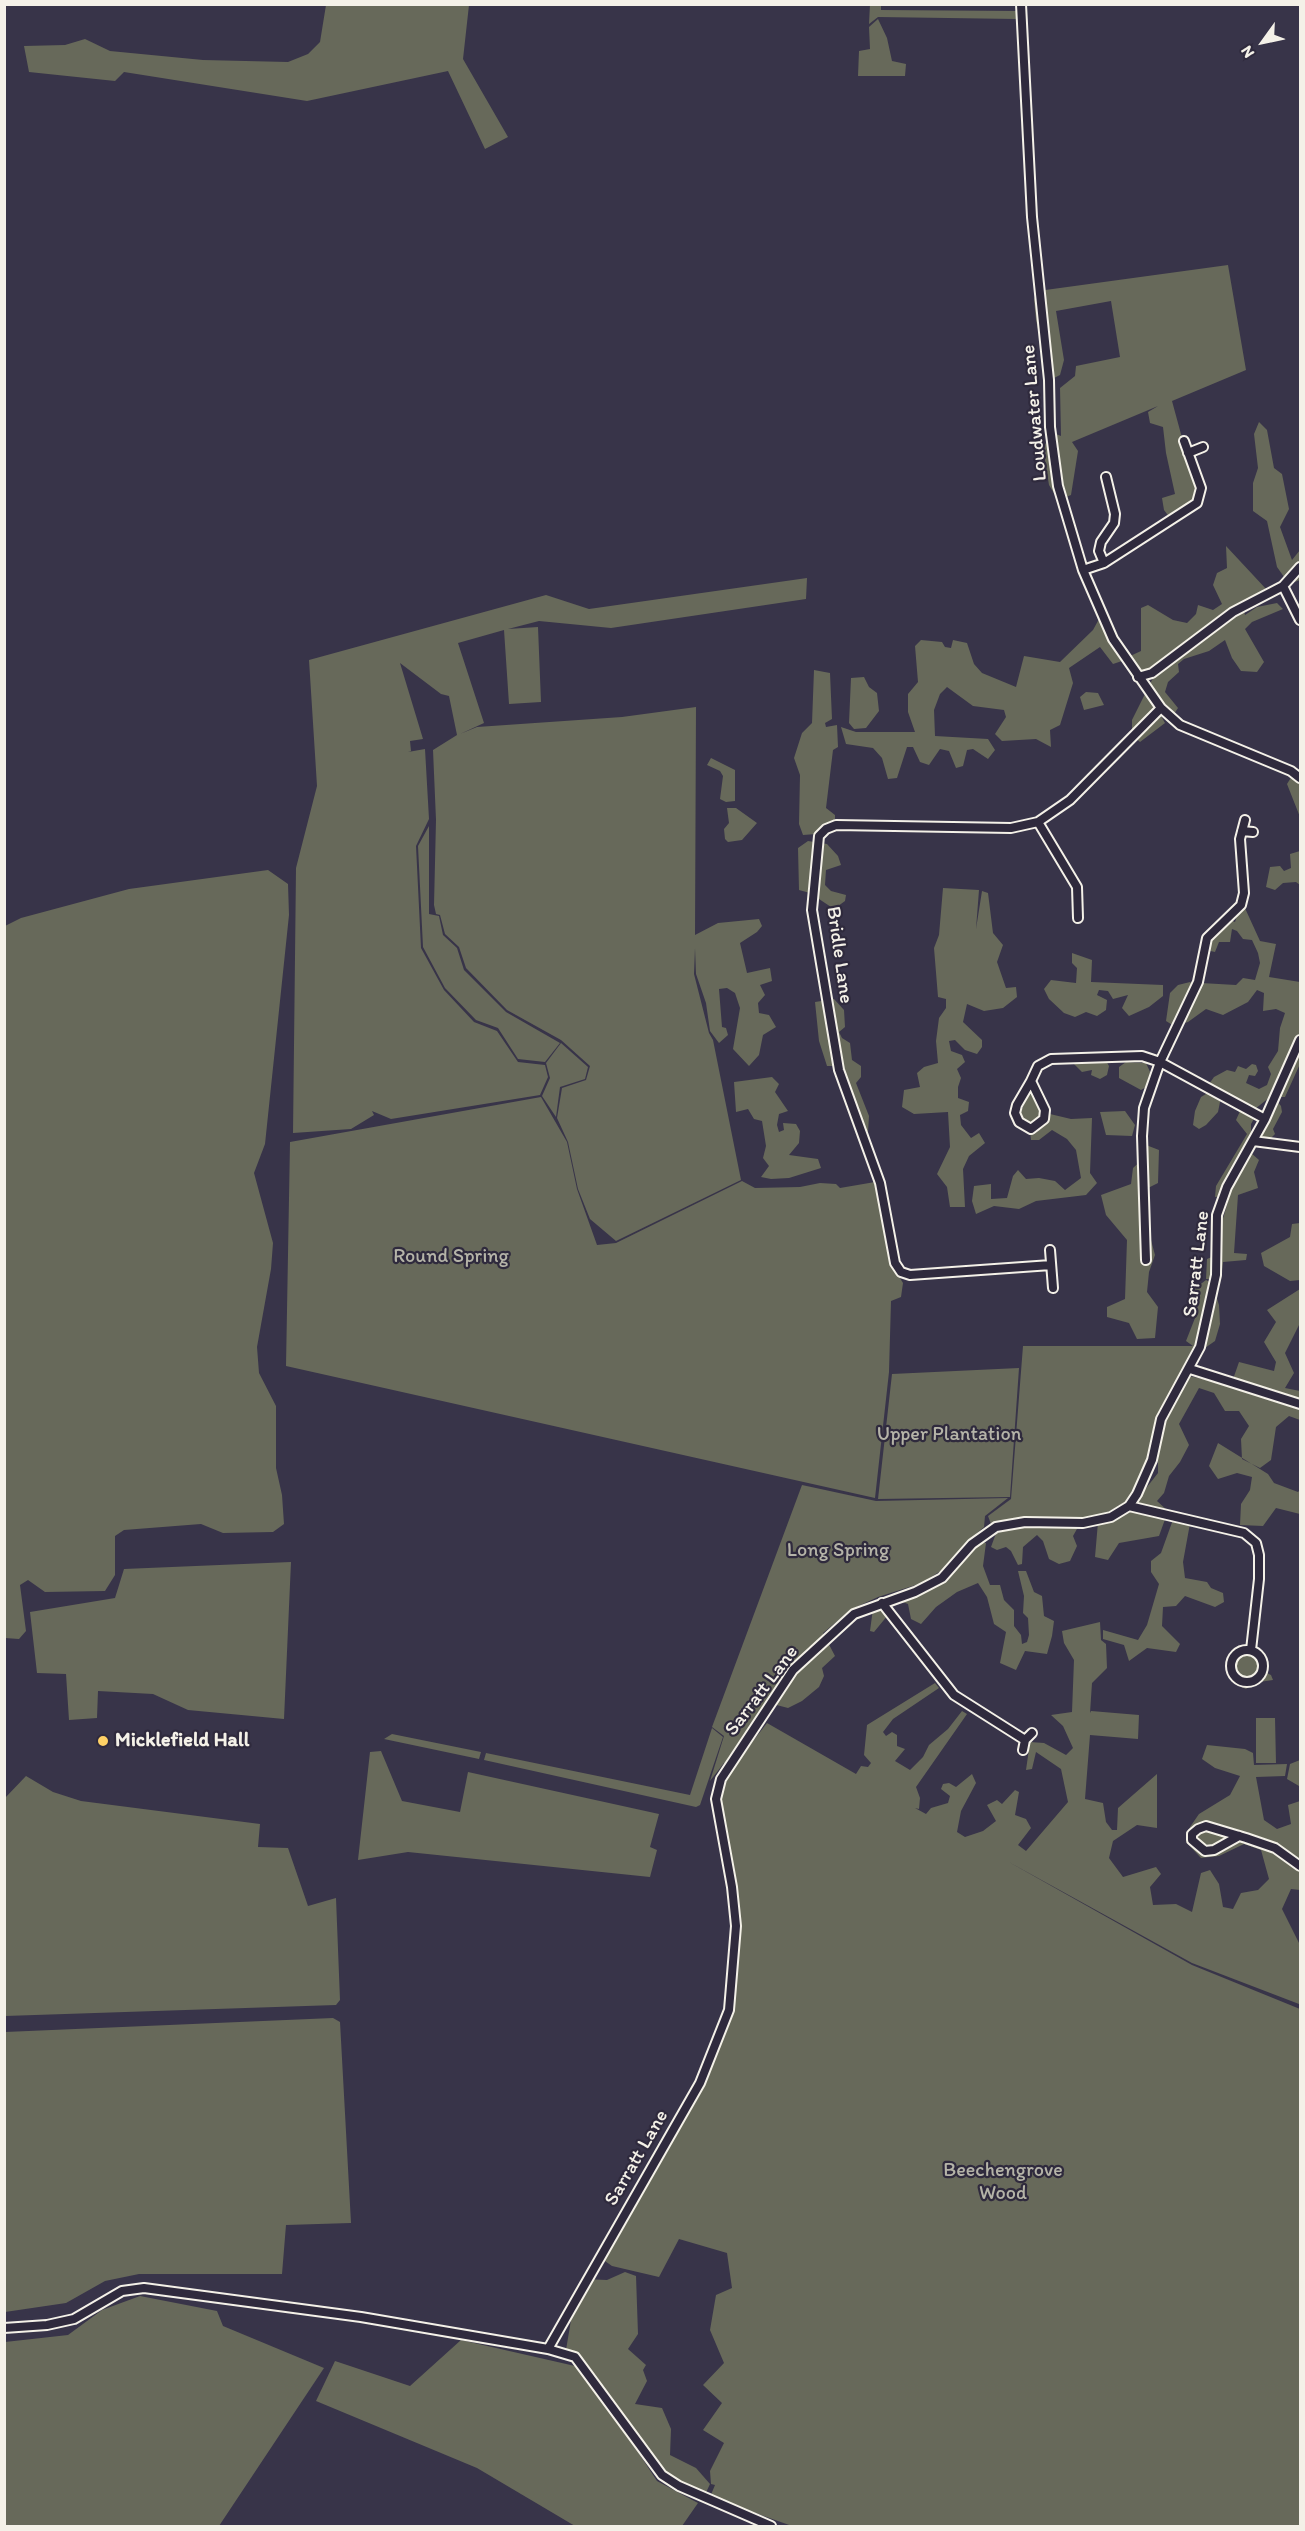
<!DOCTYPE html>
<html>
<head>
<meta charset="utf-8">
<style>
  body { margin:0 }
  #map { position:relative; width:1305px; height:2531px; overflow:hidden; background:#383449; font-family:Itim,sans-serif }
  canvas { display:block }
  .frame { position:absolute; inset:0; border:6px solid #f4f1e8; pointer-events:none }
  .north { position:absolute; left:1233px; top:12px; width:60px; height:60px; -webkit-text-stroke:4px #2f2a3d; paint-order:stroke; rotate:237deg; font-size:16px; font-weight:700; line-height:24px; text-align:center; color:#f4f1e8 }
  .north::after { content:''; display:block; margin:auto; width:21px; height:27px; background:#f4f1e8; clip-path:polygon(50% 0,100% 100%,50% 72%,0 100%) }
</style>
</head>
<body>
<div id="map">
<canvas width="1305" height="2531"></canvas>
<div class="frame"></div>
<div class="north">N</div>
</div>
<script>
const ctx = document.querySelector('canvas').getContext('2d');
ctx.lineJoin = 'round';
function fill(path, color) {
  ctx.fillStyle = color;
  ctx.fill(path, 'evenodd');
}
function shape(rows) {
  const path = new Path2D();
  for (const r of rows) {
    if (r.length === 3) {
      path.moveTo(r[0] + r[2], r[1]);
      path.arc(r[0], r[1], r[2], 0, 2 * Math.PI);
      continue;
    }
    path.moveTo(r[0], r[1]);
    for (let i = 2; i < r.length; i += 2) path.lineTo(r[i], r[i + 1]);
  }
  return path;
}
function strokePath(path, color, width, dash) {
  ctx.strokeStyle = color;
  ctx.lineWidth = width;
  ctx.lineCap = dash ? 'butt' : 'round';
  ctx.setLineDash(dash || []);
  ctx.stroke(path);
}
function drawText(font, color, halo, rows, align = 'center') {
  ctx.font = font + ' Itim,sans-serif';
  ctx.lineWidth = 4.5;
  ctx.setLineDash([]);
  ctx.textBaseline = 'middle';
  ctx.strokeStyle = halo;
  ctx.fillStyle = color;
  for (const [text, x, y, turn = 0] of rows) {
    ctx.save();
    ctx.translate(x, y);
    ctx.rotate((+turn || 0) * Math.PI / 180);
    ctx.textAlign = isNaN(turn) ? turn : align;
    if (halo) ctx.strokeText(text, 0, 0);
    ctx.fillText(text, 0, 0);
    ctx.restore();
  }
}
fill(shape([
  [870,4,881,5,881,10,1017,11,1017,19,878,17,869,24],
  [326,5,469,5,463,59,508,137,485,149,448,71,307,101,124,72,115,81,29,72,24,46,65,45,85,39,110,51,203,60,288,62,308,54,320,42],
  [878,19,887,38,892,61,906,64,905,76,858,76,859,51,870,49,869,27],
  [1228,265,1246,370,1172,401,1197,493,1192,504,1170,518,1164,510,1162,498,1175,494,1166,453,1163,427,1150,423,1148,412,1158,406,1072,442,1078,451,1071,495,1058,500,1049,485,1043,448,1049,438,1056,434,1061,436,1060,388,1075,376,1076,366,1120,357,1111,301,1056,311,1064,360,1060,375,1052,379,1047,371,1036,320,1034,299,1038,291],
  [1259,422,1267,430,1274,468,1282,474,1289,509,1280,527,1292,560,1300,550,1300,580,1289,584,1277,567,1267,521,1253,511,1253,483,1258,468,1254,434],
  [1226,546,1267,590,1242,604,1245,615,1257,607,1277,603,1283,609,1252,622,1245,629,1264,662,1257,672,1241,671,1232,658,1225,640,1209,651,1184,659,1178,664,1179,672,1168,682,1165,692,1178,708,1174,714,1163,706,1156,707,1165,723,1140,742,1132,735,1132,720,1154,676,1149,670,1138,670,1128,657,1141,651,1141,608,1148,605,1173,620,1187,623,1196,614,1198,605,1213,610,1222,604,1213,585,1217,573,1227,568],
  [807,578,806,599,611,628,539,621,508,629,538,627,541,702,509,704,504,630,458,643,484,723,460,734,477,727,622,717,696,707,695,935,718,923,759,919,762,926,757,932,740,943,747,973,770,968,772,981,760,985,765,995,758,1003,759,1013,769,1015,776,1027,763,1035,759,1055,749,1066,733,1049,740,1008,735,993,727,988,719,989,722,1027,726,1028,728,1035,719,1043,710,1031,706,1003,696,974,695,948,694,974,709,1033,713,1040,741,1180,616,1241,590,1219,578,1189,568,1142,557,1118,562,1088,586,1080,590,1066,561,1040,507,1010,466,968,459,947,445,934,440,915,436,914,434,905,436,820,433,750,457,735,449,696,441,694,400,663,423,739,410,741,411,751,408,752,425,749,429,819,416,846,421,948,444,990,474,1022,497,1031,518,1062,545,1065,548,1077,540,1095,391,1119,372,1111,374,1115,351,1129,293,1133,296,868,317,786,309,660,546,595,589,609],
  [1099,619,1109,621,1114,638,1126,655,1122,661,1113,664,1100,647,1069,668,1073,683,1060,725,1050,730,1051,747,1036,739,1002,741,995,734,1006,717,1004,710,973,706,947,687,940,694,934,710,935,736,988,739,995,750,988,759,973,749,967,750,963,766,956,768,949,751,940,749,929,765,920,762,913,747,907,747,897,778,888,779,882,758,873,748,846,744,841,727,856,732,915,732,908,712,908,694,918,682,915,646,921,640,942,642,945,647,951,648,953,640,967,643,974,664,982,673,1016,687,1024,656,1060,662,1093,630],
  [814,670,830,673,832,719,825,723,826,727,837,725,838,747,833,750,826,808,835,815,835,819,816,834,803,835,799,824,800,775,794,758,802,733,812,723],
  [864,677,869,687,877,693,879,711,866,728,854,729,849,723,851,678],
  [1086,692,1098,693,1104,705,1084,710,1080,697],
  [711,758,735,770,735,801,726,802,720,799,723,776,720,771,707,765],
  [1292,776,1300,784,1300,817,1287,784],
  [727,808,736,808,757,823,742,840,728,842,725,839,724,829,729,823],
  [429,826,429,914,439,916,443,935,457,948,464,970,506,1012,560,1043,545,1062,518,1059,498,1028,476,1020,445,988,423,947,418,846],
  [808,841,827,844,838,856,841,865,826,870,825,885,831,891,846,895,845,901,834,909,810,893,799,890,798,848],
  [1300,851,1300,885,1296,882,1283,883,1275,890,1266,887,1270,867,1280,866,1284,871,1291,868,1290,854],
  [268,870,288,884,289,915,265,1144,254,1173,273,1243,271,1269,257,1347,259,1373,276,1406,276,1468,282,1495,284,1524,273,1532,223,1533,201,1524,124,1530,115,1536,115,1575,105,1591,45,1592,28,1580,20,1585,26,1631,19,1639,5,1638,5,926,21,918,129,889],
  [943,888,979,890,976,929,982,891,988,893,993,933,1003,945,997,962,1006,988,1016,987,1017,997,1003,1008,984,1011,967,1004,963,1022,982,1040,982,1047,977,1054,965,1050,955,1040,949,1041,951,1051,962,1055,965,1062,957,1069,961,1078,958,1087,958,1098,969,1102,968,1111,960,1115,961,1125,971,1138,979,1133,985,1143,969,1156,963,1169,965,1207,950,1207,947,1187,937,1174,950,1147,948,1112,914,1114,902,1107,904,1090,920,1087,917,1073,924,1067,938,1063,936,1041,939,1018,946,1008,946,999,938,997,934,948,939,935],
  [1244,906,1260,941,1276,944,1269,977,1300,982,1300,1064,1285,1097,1270,1097,1255,1109,1209,1084,1214,1077,1227,1070,1235,1072,1238,1066,1246,1069,1252,1064,1256,1065,1258,1071,1255,1076,1249,1075,1246,1083,1259,1089,1267,1085,1271,1074,1268,1067,1278,1051,1280,1028,1285,1013,1276,1009,1263,1011,1264,993,1257,990,1248,1002,1223,1015,1206,1009,1188,1022,1174,1026,1166,1021,1170,993,1178,985,1190,982,1198,989,1201,983,1236,985,1243,978,1255,980,1260,963,1258,953,1252,940,1243,939,1237,931,1232,929,1230,942,1219,942,1215,952,1206,950,1209,939,1229,919,1235,922,1238,912],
  [1072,953,1092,960,1091,982,1163,985,1163,996,1149,1007,1129,1016,1122,1008,1128,995,1113,999,1108,991,1099,990,1097,995,1107,1000,1106,1010,1097,1016,1086,1012,1075,1017,1064,1013,1049,999,1044,989,1051,980,1076,983,1077,968,1072,963],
  [834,999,844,1010,845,1027,839,1032,842,1038,850,1043,852,1060,861,1066,861,1077,856,1083,869,1116,868,1132,856,1124,842,1066,827,1066,819,1041,815,1002],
  [561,1043,588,1067,585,1079,560,1087,556,1117,542,1096,550,1078,546,1063],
  [1105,1059,1109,1066,1107,1075,1100,1079,1091,1075,1092,1070,1082,1072,1072,1062],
  [1126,1062,1146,1063,1151,1074,1148,1086,1141,1090,1119,1078,1119,1067],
  [772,1077,779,1084,775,1092,788,1111,779,1114,777,1125,779,1132,784,1130,783,1123,796,1124,800,1131,799,1143,789,1155,818,1159,821,1168,789,1178,771,1179,761,1177,769,1166,763,1158,766,1146,762,1121,754,1119,748,1109,736,1112,734,1082],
  [1211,1091,1221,1097,1218,1112,1206,1125,1199,1129,1193,1125,1195,1111,1201,1097],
  [1029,1094,1035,1095,1041,1111,1039,1120,1032,1124,1024,1122,1020,1113],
  [541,1097,567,1142,577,1189,597,1245,616,1243,742,1181,755,1188,800,1187,820,1183,836,1184,840,1188,875,1182,878,1184,882,1202,880,1208,891,1226,886,1240,888,1253,896,1256,901,1267,898,1275,903,1283,901,1297,891,1301,889,1372,875,1498,286,1366,290,1142],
  [1276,1100,1281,1106,1282,1112,1273,1129,1275,1134,1269,1140,1263,1137,1260,1131],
  [1241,1109,1255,1117,1251,1124,1251,1153,1259,1160,1254,1172,1258,1188,1238,1195,1234,1253,1247,1254,1246,1260,1223,1262,1221,1279,1206,1279,1207,1259,1219,1254,1221,1225,1230,1195,1215,1197,1216,1186,1247,1134,1236,1120],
  [1125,1111,1135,1125,1132,1136,1106,1135,1100,1112],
  [1050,1114,1071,1119,1092,1118,1090,1173,1097,1183,1086,1195,1036,1201,1019,1209,994,1206,976,1214,972,1201,974,1186,991,1184,991,1199,1007,1198,1013,1176,1018,1170,1026,1179,1039,1178,1055,1181,1065,1190,1081,1178,1076,1150,1067,1139,1052,1130,1039,1140,1031,1140,1030,1131,1039,1123,1047,1122],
  [1146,1145,1159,1150,1158,1183,1146,1189,1148,1229,1155,1255,1149,1272,1147,1292,1158,1307,1155,1338,1137,1339,1129,1323,1107,1317,1107,1307,1125,1299,1127,1240,1106,1215,1101,1195,1131,1184,1133,1168,1145,1157],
  [1300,1223,1300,1280,1290,1281,1264,1266,1261,1253,1290,1237,1292,1224],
  [1206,1280,1212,1283,1219,1305,1220,1324,1215,1341,1202,1350,1157,1419,1148,1458,1135,1491,1125,1502,1108,1512,1082,1520,1073,1536,1077,1546,1070,1561,1059,1564,1049,1559,1043,1541,1037,1535,1023,1547,1022,1564,1018,1565,1011,1551,1006,1547,997,1550,991,1547,999,1525,1064,1519,1025,1518,991,1524,988,1516,1011,1499,1023,1346,1193,1346,1186,1341,1195,1318,1187,1312,1198,1303,1194,1289],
  [1300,1289,1300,1323,1285,1353,1294,1373,1285,1388,1300,1391,1300,1420,1289,1416,1276,1427,1271,1460,1260,1468,1242,1459,1241,1439,1249,1426,1239,1411,1225,1411,1214,1393,1199,1388,1179,1424,1189,1445,1180,1462,1169,1476,1164,1493,1157,1501,1168,1511,1159,1536,1119,1543,1108,1560,1095,1557,1098,1522,1136,1501,1158,1473,1158,1445,1165,1421,1189,1376,1231,1385,1239,1362,1274,1371,1276,1362,1264,1342,1276,1322,1267,1310],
  [1019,1368,1010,1497,878,1499,892,1374],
  [1218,1443,1268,1474,1274,1483,1298,1492,1300,1490,1300,1514,1276,1508,1263,1526,1240,1525,1241,1504,1250,1490,1252,1477,1237,1473,1218,1479,1209,1466],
  [802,1485,876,1501,1008,1498,985,1516,984,1527,968,1541,957,1556,970,1541,986,1543,983,1566,990,1585,1000,1585,1004,1600,1014,1610,1014,1626,1021,1635,1022,1644,1027,1642,1029,1635,1028,1618,1023,1613,1024,1596,1018,1571,1026,1571,1034,1592,1042,1596,1044,1616,1054,1621,1052,1636,1047,1654,1025,1651,1016,1670,1000,1663,1006,1632,994,1624,987,1597,978,1583,957,1592,936,1607,921,1624,911,1619,908,1604,897,1600,888,1604,888,1615,874,1632,870,1631,874,1601,901,1594,922,1584,939,1574,942,1570,922,1583,878,1597,852,1609,823,1633,835,1656,822,1668,824,1676,819,1687,802,1701,788,1708,765,1702,759,1711,765,1721,736,1763,767,1723,856,1774,861,1766,868,1767,871,1763,864,1755,867,1725,935,1683,939,1688,893,1719,883,1732,886,1736,892,1732,897,1735,897,1746,905,1749,895,1761,910,1770,923,1757,929,1745,948,1729,962,1711,967,1714,916,1787,920,1798,919,1809,915,1808,926,1814,931,1808,948,1803,950,1796,941,1789,943,1784,949,1783,956,1787,972,1774,976,1783,961,1811,957,1832,965,1837,983,1831,996,1821,987,1805,997,1800,1002,1804,1015,1790,1019,1792,1015,1815,1026,1819,1031,1828,1018,1845,1026,1851,1068,1802,1061,1769,1036,1752,1032,1769,1026,1770,1030,1742,1044,1743,1066,1755,1073,1748,1063,1726,1051,1715,1072,1712,1074,1660,1064,1643,1062,1631,1100,1622,1101,1640,1106,1644,1107,1668,1092,1683,1090,1713,1091,1711,1139,1715,1138,1739,1090,1735,1085,1799,1103,1803,1106,1822,1112,1830,1117,1830,1118,1808,1157,1774,1157,1828,1137,1825,1113,1841,1109,1858,1123,1877,1156,1867,1161,1874,1150,1887,1153,1905,1176,1904,1192,1912,1201,1873,1210,1870,1219,1884,1223,1907,1233,1909,1241,1893,1258,1890,1269,1879,1261,1850,1244,1844,1219,1856,1201,1858,1186,1842,1190,1827,1199,1814,1230,1795,1240,1776,1215,1768,1202,1759,1207,1745,1245,1749,1253,1753,1254,1765,1287,1764,1285,1776,1256,1777,1264,1820,1277,1829,1291,1824,1288,1805,1300,1801,1300,1890,1291,1889,1282,1909,1300,1945,1299,2004,1192,1963,1007,1861,1192,1965,1300,2009,1300,2526,792,2526,710,2497,715,2485,711,2484,710,2471,724,2443,703,2430,722,2403,703,2385,724,2363,710,2330,716,2295,732,2288,727,2253,679,2239,659,2277,612,2266,602,2259,611,2229,626,2203,632,2204,690,2095,715,2057,731,2009,730,1880,720,1800,724,1781,733,1769,724,1763,710,1781,724,1736,712,1727],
  [1175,1514,1191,1518,1183,1562,1185,1578,1207,1582,1211,1588,1223,1593,1224,1602,1215,1607,1185,1596,1176,1606,1163,1607,1162,1626,1180,1644,1176,1652,1147,1648,1129,1661,1124,1645,1103,1639,1103,1630,1138,1640,1147,1625,1159,1584,1151,1572,1151,1561,1161,1553],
  [291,1562,284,1719,188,1710,153,1694,98,1691,97,1718,69,1720,66,1674,37,1673,30,1612,115,1598,124,1569],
  [1255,1655,1260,1661,1260,1670,1271,1675,1273,1680,1252,1683,1246,1689,1235,1684,1235,1661,1240,1656],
  [1256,1718,1275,1718,1276,1763,1256,1763],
  [712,1728,723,1737,700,1805,696,1807,484,1760,486,1753,690,1795],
  [392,1734,481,1752,479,1759,384,1739],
  [381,1751,402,1801,460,1812,468,1772,659,1814,650,1847,657,1850,650,1877,408,1852,358,1860,370,1752],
  [1300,1760,1300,1791,1299,1786,1287,1779,1290,1764],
  [26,1776,53,1792,81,1801,260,1824,258,1847,288,1848,308,1906,336,1898,340,2000,336,2005,5,2016,5,1798],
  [333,2018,340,2022,351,2223,286,2225,282,2274,139,2274,105,2281,66,2303,5,2312,5,2032],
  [625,2272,636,2276,638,2334,628,2349,646,2365,643,2370,647,2381,635,2404,662,2408,671,2429,670,2455,696,2468,710,2484,703,2499,659,2475,566,2350,575,2296,584,2279,607,2280],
  [140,2296,217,2311,223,2326,324,2368,219,2526,5,2526,5,2342,68,2335,102,2310],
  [461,2340,575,2366,623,2429,657,2481,698,2503,682,2526,575,2526,477,2468,316,2401,335,2361,410,2386]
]), '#67695a');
const street = shape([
  [1021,4,1032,217,1049,380,1050,427,1058,486,1083,570,1113,639,1161,708,1180,725,1291,771,1300,778],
  [1188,453,1203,447],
  [1104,563,1099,551,1101,542,1114,523,1115,514,1106,477],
  [1083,570,1104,563,1197,503,1201,488,1184,441],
  [1283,586,1300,620],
  [1138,677,1152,673,1233,612,1283,586,1300,567],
  [1038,822,1077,887,1078,918],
  [1242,831,1253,832],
  [1031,1081,1017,1105,1015,1113,1019,1122,1031,1129,1044,1119,1045,1110,1031,1081,1038,1066,1051,1059,1142,1056,1160,1062,1265,1119],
  [1253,1141,1300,1147],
  [1050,1250,1053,1288],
  [1146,1260,1142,1136,1144,1108,1160,1062,1198,982,1207,938,1241,905,1244,893,1240,839,1245,820],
  [1051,1265,910,1275,901,1272,895,1263,880,1183,839,1070,812,910,819,836,826,829,836,825,1011,828,1038,822,1070,800,1161,708],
  [1190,1369,1300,1404],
  [1129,1506,1244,1533,1256,1543,1259,1555,1259,1579,1251,1650],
  [882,1603,954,1695,1025,1740],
  [1247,1666,16],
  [1023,1750,1025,1740,1032,1733],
  [1239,1836,1214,1850,1205,1851,1192,1840,1192,1834,1198,1829,1206,1826,1246,1838,1275,1848,1300,1866],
  [4,2328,47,2325,74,2319,122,2291,144,2288,361,2317,548,2349,575,2357,662,2475,679,2486,771,2526],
  [548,2349,700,2083,729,2010,736,1926,732,1887,716,1799,721,1779,793,1670,854,1614,915,1592,942,1578,972,1544,996,1527,1025,1522,1083,1523,1111,1517,1129,1506,1137,1494,1152,1460,1161,1419,1200,1347,1216,1275,1217,1215,1227,1187,1265,1119,1300,1040]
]);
strokePath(street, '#f4f1e8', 12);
strokePath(street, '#2f2a3d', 8);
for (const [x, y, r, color] of [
  [103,1741,6,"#ffd166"]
]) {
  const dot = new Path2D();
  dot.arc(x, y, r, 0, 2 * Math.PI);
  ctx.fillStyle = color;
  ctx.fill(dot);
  strokePath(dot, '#2f2a3d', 2);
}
drawText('20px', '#f4f1e8', '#2f2a3d', [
  ["Loudwater Lane",1035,413,-95],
  ["Bridle Lane",839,955,82],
  ["Sarratt Lane",1197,1264,-83],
  ["Sarratt Lane",762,1691,-53],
  ["Sarratt Lane",637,2158,-60]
]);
drawText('20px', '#b5b4a8', '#2f2a3d', [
  ["Round Spring",451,1257],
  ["Upper Plantation",949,1435],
  ["Long Spring",838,1551],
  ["Beechengrove",1003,2171],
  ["Wood",1003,2194]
]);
drawText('bold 20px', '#f4f1e8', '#2f2a3d', [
  ["Micklefield Hall",115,1741]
], 'left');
</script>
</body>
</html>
